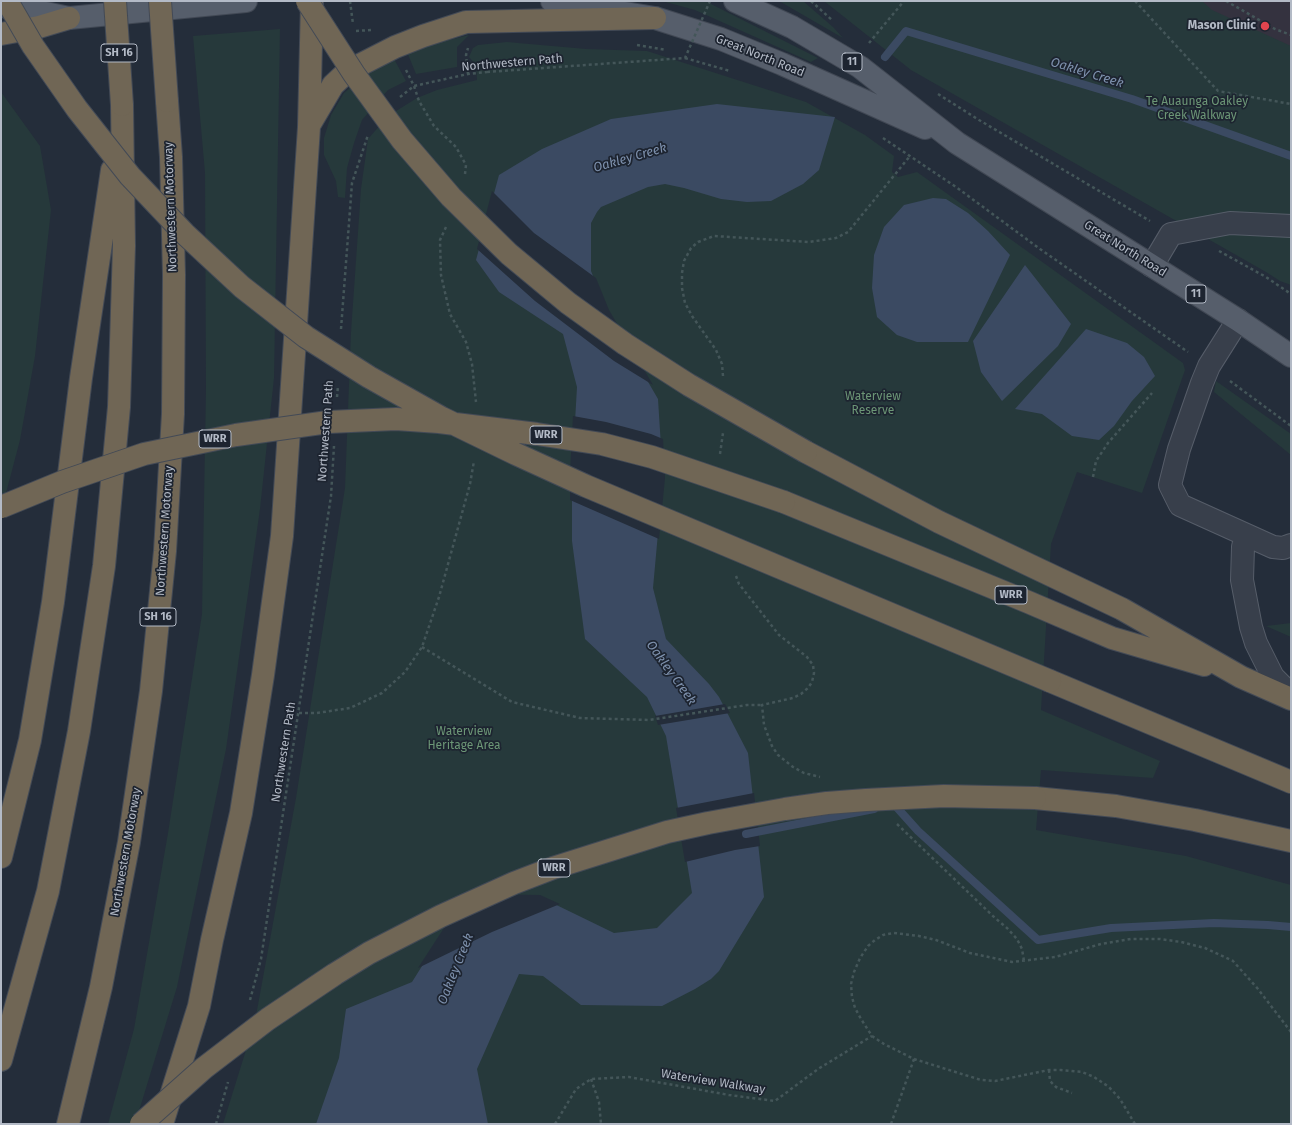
<!DOCTYPE html>
<html>
<head>
<meta charset="utf-8">
<style>
  body { margin:0 }
  #map { position:relative; width:1292px; height:1125px; overflow:hidden; background:#242d3a; font-family:"Fira Sans",sans-serif }
  canvas { display:block }
  .frame { position:absolute; inset:0; border:2px solid #b3bac6; pointer-events:none }
</style>
</head>
<body>
<div id="map">
<canvas width="1292" height="1125"></canvas>
<div class="frame"></div>
</div>
<script>
const ctx = document.querySelector('canvas').getContext('2d');
ctx.lineJoin = 'round';
function fill(path, color) {
  ctx.fillStyle = color;
  ctx.fill(path, 'evenodd');
}
function shape(rows) {
  const path = new Path2D();
  for (const r of rows) {
    path.moveTo(r[0], r[1]);
    for (let i = 2; i < r.length; i += 2) path.lineTo(r[i], r[i + 1]);
  }
  return path;
}
function strokePath(path, color, width, dash) {
  ctx.strokeStyle = color;
  ctx.lineWidth = width;
  ctx.lineCap = dash ? 'butt' : 'round';
  ctx.setLineDash(dash || []);
  ctx.stroke(path);
}
function drawText(font, color, halo, rows, align = 'center') {
  ctx.font = font + ' "Fira Sans",sans-serif';
  ctx.lineWidth = 3.5;
  ctx.setLineDash([]);
  ctx.textBaseline = 'middle';
  ctx.strokeStyle = halo;
  ctx.fillStyle = color;
  for (const [text, x, y, turn = 0] of rows) {
    ctx.save();
    ctx.translate(x, y);
    ctx.rotate((+turn || 0) * Math.PI / 180);
    ctx.textAlign = isNaN(turn) ? turn : align;
    if (halo) ctx.strokeText(text, 0, 0);
    ctx.fillText(text, 0, 0);
    ctx.restore();
  }
}
fill(shape([
  [1188,1,1291,1,1291,52]
]), '#34323f');
fill(shape([
  [662,1,705,1,818,58,811,62,695,10],
  [779,1,803,1,833,27,843,38],
  [824,1,1202,1,1212,10,1291,46,1291,285,1280,281,1266,272,911,70],
  [280,29,274,378,260,509,226,749,177,987,135,1124,108,1124,134,1029,168,833,202,614,206,388,205,173,193,36],
  [469,35,457,47,457,67,416,74,407,52,433,44],
  [507,42,586,49,647,51,806,102,865,135,894,156,892,172,898,177,917,172,1183,363,1185,370,1142,493,1077,472,1051,544,1041,710,1160,761,1153,778,1041,770,1036,830,1186,856,1291,885,1291,1124,223,1124,255,1021,296,798,345,488,351,332,361,189,368,139,388,116,417,98,437,90,477,80,476,65,469,57,473,48,478,45],
  [393,57,406,81,388,90,362,120,354,143,347,168,345,198,338,197,336,181,324,155,324,138,331,115,344,93,374,68],
  [1,92,40,146,51,210,35,356,20,440,1,512],
  [1216,381,1291,434,1291,455,1214,392],
  [1291,623,1291,637,1266,626]
]), '#26393b');
fill(shape([
  [717,104,835,117,819,170,803,184,771,201,747,202,721,199,684,188,665,184,648,187,601,207,597,212,591,223,591,271,607,311,658,399,663,478,653,588,666,639,709,684,719,697,748,753,764,897,719,971,711,979,695,989,662,1006,581,1005,543,976,519,974,477,1069,488,1124,316,1124,339,1058,346,1009,412,982,466,896,540,897,614,933,657,928,692,893,666,736,647,697,585,639,572,541,572,474,577,387,563,334,499,292,476,260,499,175,542,149,611,119],
  [933,198,946,199,968,213,988,231,1010,255,968,342,917,342,897,335,877,317,872,288,874,255,884,227,904,205],
  [1025,265,1071,324,1058,346,1002,401,981,372,973,341],
  [1086,329,1127,343,1144,357,1155,376,1132,401,1114,426,1099,440,1072,436,1042,414,1015,409]
]), '#3b4a62');
fill(shape([
  [492,191,534,233,596,278,609,310,653,385,614,361,535,301,477,249],
  [573,416,606,422,651,434,663,439,665,478,659,539,570,500,570,473],
  [725,704,730,713,658,725,655,716],
  [754,793,760,846,735,850,685,862,676,808],
  [466,894,540,895,560,904,492,932,418,968]
]), '#242d3a');
strokePath(shape([
  [885,57,906,31,1132,99,1291,156],
  [892,802,918,831,1038,940,1111,928,1214,923,1268,925,1291,927],
  [746,834,874,809]
]), '#3b4a62', 8);
const minor = shape([
  [1152,266,1171,234,1230,223,1291,226],
  [1238,320,1209,366,1202,383,1179,449,1170,485,1180,505,1273,547,1283,548,1291,545],
  [1246,535,1243,547,1242,580,1251,627,1256,643,1273,677,1291,695]
]);
const major = shape([
  [552,1,655,18,721,39,782,64,925,128],
  [735,1,792,27,860,67,957,143,1238,320,1291,356],
  [1,6,36,11,69,18,246,1]
]);
const highway = shape([
  [1,34,39,27,69,18],
  [310,124,333,85,348,71,395,47,423,36,466,22,655,18],
  [806,452,939,522,1122,609,1241,677,1291,699],
  [784,502,1028,602,1112,638,1204,665],
  [1050,681,1291,782],
  [1035,798,1116,806,1195,820,1291,841],
  [1,857,30,740,53,602,81,378,112,170],
  [1,1060,48,891,79,731,104,566,119,407,124,246,122,105],
  [68,1124,101,987,129,842,151,691,165,551,173,414,174,275,171,157,167,101],
  [162,1124,199,1006,212,940,241,813,263,675,282,536,309,127,312,1]
]);
strokePath(minor, '#565d69', 24);
strokePath(major, '#414854', 24);
strokePath(highway, '#434a56', 24);
strokePath(shape([
  [350,1,353,24],
  [811,1,832,20],
  [1135,1,1218,91,1291,104],
  [1226,1,1275,29,1291,35],
  [356,31,371,30],
  [869,43,904,1],
  [637,45,666,50],
  [685,58,730,71],
  [406,70,414,86,419,101,434,126,456,147,466,165,465,174],
  [468,74,466,55,468,48],
  [938,94,979,120,1150,221],
  [400,97,414,86,468,74,487,72],
  [883,138,956,187,1040,249,1188,352],
  [446,227,440,240,441,275,450,314,466,342,472,364,476,402],
  [1219,251,1266,277,1291,294],
  [341,329,352,183,368,135],
  [723,376,722,364,716,350,692,316,685,303,682,288,682,273,684,261,691,248,698,242,714,236,809,242,836,238,848,232,910,156],
  [1230,381,1291,426],
  [337,397,338,386],
  [720,454,723,433],
  [1093,477,1096,461,1108,443,1152,393],
  [736,576,739,584,779,635,807,657,813,665,814,673,812,682,808,688,801,694,793,698,762,705,764,725,772,746,778,755,793,767,804,773,820,777],
  [422,647,512,702,580,718,649,720,747,705,762,705],
  [299,713,317,713,350,708,382,693,405,672,422,647,439,597,470,484,474,461],
  [897,824,995,918,1007,928,1017,939,1022,949,1024,961],
  [250,1000,261,959,331,496,334,446],
  [1049,1070,1050,1081,1056,1087,1072,1093],
  [591,1079,599,1102,601,1124],
  [216,1124,228,1082],
  [555,1124,576,1089,591,1079,629,1077,729,1095,775,1101,818,1069,872,1036],
  [891,1124,914,1059],
  [1135,1124,1120,1099,1109,1087,1094,1077,1082,1072,1061,1070,1049,1070,995,1081,981,1080,914,1059,884,1044,872,1036,861,1019,855,1008,852,997,851,984,854,972,860,958,868,946,875,940,883,935,894,933,919,936,936,940,970,953,1012,962,1055,957,1101,944,1131,939,1160,939,1181,942,1205,948,1233,961,1258,989,1291,1032]
]), '#445659', 2.5, [3, 3]);
strokePath(minor, '#383f4b', 22);
strokePath(major, '#565e6b', 22);
strokePath(highway, '#706655', 22);
const highwayBridge = shape([
  [7,1,33,46,77,109,130,176,185,234,242,287,306,337,369,377,442,418,516,454,586,486,1050,681],
  [115,1,122,105],
  [160,1,167,101],
  [307,1,354,74,402,140,451,197,509,254,568,303,625,344,689,385,806,452],
  [1,507,62,482,144,454,236,435,328,422,396,419,439,422,537,434,602,444,652,457,784,502],
  [141,1124,204,1068,268,1019,335,974,369,953,441,916,514,883,553,868,667,832,708,823,785,809,827,803,866,800,944,796,1035,798]
]);
strokePath(highwayBridge, '#434a56', 24, []);
strokePath(shape([
  [487,72,685,58,710,1]
]), '#445659', 2.5, [3, 3]);
strokePath(highwayBridge, '#706655', 22);
for (const [x, y, r, color] of [
  [1265,26,5,"#e0444e"]
]) {
  const dot = new Path2D();
  dot.arc(x, y, r, 0, 2 * Math.PI);
  ctx.fillStyle = color;
  ctx.fill(dot);
  strokePath(dot, '#1d2430', 1.5);
}
for (const [x, y, w] of [
  [119,53,36],
  [852,62,20],
  [1196,294,20],
  [546,435,32],
  [215,439,32],
  [1011,595,32],
  [158,617,36],
  [554,868,32]
]) {
  const box = new Path2D();
  box.roundRect(x - w / 2, y - 9, w, 18, 3);
  ctx.fillStyle = '#1d2430';
  ctx.fill(box);
  strokePath(box, '#b3bac6', 1);
}
drawText('bold 11px', '#b3bac6', null, [
  ["SH 16",119,53],
  ["11",852,62],
  ["11",1196,294],
  ["WRR",546,435],
  ["WRR",215,439],
  ["WRR",1011,595],
  ["SH 16",158,617],
  ["WRR",554,868]
]);
drawText('bold 12px', '#b3bac6', '#1d2430', [
  ["Mason Clinic",1256,26]
], 'right');
drawText('12px', '#b3bac6', '#1d2430', [
  ["Great North Road",760,56,22],
  ["Northwestern Path",512,63,-5],
  ["Northwestern Motorway",171,207,-92],
  ["Great North Road",1125,249,32],
  ["Northwestern Path",326,431,-86],
  ["Northwestern Motorway",165,531,-86],
  ["Northwestern Path",284,752,-81],
  ["Northwestern Motorway",126,852,-80],
  ["Waterview Walkway",713,1082,9]
]);
drawText('12px', '#6c9676', '#1d2430', [
  ["Te Auaunga Oakley",1197,102],
  ["Creek Walkway",1197,116],
  ["Waterview",873,397],
  ["Reserve",873,411],
  ["Waterview",464,732],
  ["Heritage Area",464,746]
]);
drawText('italic 13px', '#7d90ac', '#1d2430', [
  ["Oakley Creek",1087,73,17],
  ["Oakley Creek",630,158,-16],
  ["Oakley Creek",671,673,54],
  ["Oakley Creek",456,969,-68]
]);
</script>
</body>
</html>
